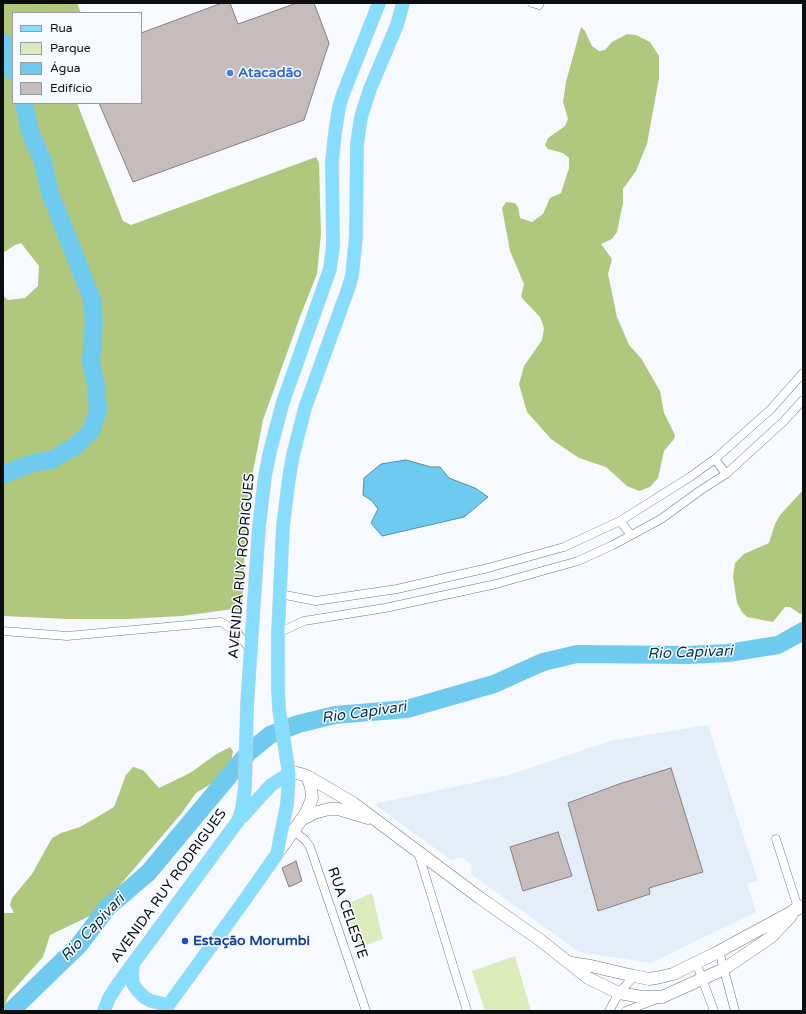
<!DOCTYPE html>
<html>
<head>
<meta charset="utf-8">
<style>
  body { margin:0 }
  #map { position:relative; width:806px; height:1014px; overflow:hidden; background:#f6faff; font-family:"Varela Round",sans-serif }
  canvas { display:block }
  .frame { position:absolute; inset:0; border:4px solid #0b0d0f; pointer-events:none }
  .legend { position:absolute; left:12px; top:12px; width:130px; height:92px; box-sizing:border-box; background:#f6faff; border:1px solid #989b9f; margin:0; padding:5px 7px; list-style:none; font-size:12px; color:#0b0d0f }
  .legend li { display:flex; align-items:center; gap:8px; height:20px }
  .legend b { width:20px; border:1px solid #989b9f }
</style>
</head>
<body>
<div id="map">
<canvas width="806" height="1014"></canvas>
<div class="frame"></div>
<ul class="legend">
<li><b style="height:5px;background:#86ddfe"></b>Rua</li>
<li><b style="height:11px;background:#dbecba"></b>Parque</li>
<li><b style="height:11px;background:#6ecaef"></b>Água</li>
<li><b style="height:11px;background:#c5bcbb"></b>Edifício</li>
</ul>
</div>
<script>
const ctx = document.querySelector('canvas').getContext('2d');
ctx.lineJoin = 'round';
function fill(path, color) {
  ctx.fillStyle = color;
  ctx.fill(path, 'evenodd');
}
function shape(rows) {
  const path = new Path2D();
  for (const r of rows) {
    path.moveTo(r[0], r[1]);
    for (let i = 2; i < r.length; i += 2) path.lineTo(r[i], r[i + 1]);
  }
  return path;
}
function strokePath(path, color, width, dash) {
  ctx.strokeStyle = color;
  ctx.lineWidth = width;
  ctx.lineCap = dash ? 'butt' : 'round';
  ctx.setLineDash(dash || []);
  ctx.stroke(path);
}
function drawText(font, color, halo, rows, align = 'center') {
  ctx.font = font + ' "Varela Round",sans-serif';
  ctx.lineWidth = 3;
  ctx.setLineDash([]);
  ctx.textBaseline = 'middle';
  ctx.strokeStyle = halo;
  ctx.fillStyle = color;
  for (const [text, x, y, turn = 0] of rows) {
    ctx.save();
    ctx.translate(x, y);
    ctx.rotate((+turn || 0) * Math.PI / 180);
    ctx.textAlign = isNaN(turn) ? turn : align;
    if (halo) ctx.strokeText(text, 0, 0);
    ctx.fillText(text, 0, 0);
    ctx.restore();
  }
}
fill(shape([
  [708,725,758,881,747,884,756,912,651,963,579,952,471,874,472,865,462,857,451,860,374,804,509,775,610,741]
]), '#e3eef9');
fill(shape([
  [372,893,383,939,357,948,346,904],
  [515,956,531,1011,485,1011,472,971]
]), '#dbecba');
fill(shape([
  [3,3,77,3,81,13,13,13,13,103,77,103,123,221,131,225,316,157,319,163,321,234,317,274,301,314,263,420,247,502,242,611,233,609,182,616,128,619,68,619,3,616,3,296,8,300,25,298,38,286,39,266,21,243,15,245,3,253],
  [581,27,585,31,592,46,599,51,605,50,612,42,627,34,636,35,650,42,659,56,659,78,647,144,636,171,623,189,623,203,617,232,612,239,601,244,612,259,608,274,617,317,629,345,641,358,660,391,664,413,675,435,674,439,664,451,658,478,650,487,639,491,627,486,606,467,579,458,551,439,527,412,519,384,524,366,542,340,544,328,540,317,521,297,524,284,510,251,502,208,506,202,515,203,518,207,520,218,532,222,543,214,550,198,561,193,569,168,569,158,563,153,548,149,545,145,548,138,565,126,568,119,563,102,566,82],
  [803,490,803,613,800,614,790,607,785,607,773,622,747,617,742,612,737,603,733,577,735,563,744,554,769,543,775,524,780,515],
  [230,747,233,751,230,769,224,776,196,793,181,814,96,913,50,935,43,957,9,995,3,1009,3,913,14,913,10,905,12,898,32,874,52,838,61,833,80,827,114,807,126,775,133,767,143,770,159,788,190,773,215,755]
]), '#b0c87d');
const water = shape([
  [406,460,431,467,440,467,449,478,475,488,488,497,464,517,382,536,371,523,378,509,372,501,363,495,364,478,381,464,406,460]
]);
fill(water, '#6ecaef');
strokePath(water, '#5091ac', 1);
strokePath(shape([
  [3,42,13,72],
  [3,475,29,464,51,460,74,447,91,431,98,410,96,386,91,361,94,321,92,299,50,193,43,162,30,132,24,103],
  [11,1011,79,945,107,908,148,873,249,752,270,735,298,724,335,715,407,709,494,684,543,662,577,654,688,655,728,653,778,645,803,631]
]), '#6ecaef', 18);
const building = shape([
  [222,3,230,3,238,24,297,3,314,3,329,43,304,120,133,182,99,103,141,103,141,33,222,3],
  [671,768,703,872,649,888,650,894,598,911,568,803,619,784,671,768],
  [558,832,572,876,523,891,510,847,558,832],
  [296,861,302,881,289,887,282,868,296,861]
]);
fill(building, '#c5bcbb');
strokePath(building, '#88807f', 1);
const street = shape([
  [532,3,539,5,539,3],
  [715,459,726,474],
  [620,521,631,535],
  [280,594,316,601,397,589,488,568,564,547,620,521,690,477,715,459,771,409,803,373],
  [3,631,67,636,221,622,237,632,251,651],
  [278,633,304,621,385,608,496,584,578,561,613,545,661,519,701,490,726,474,784,421,803,400],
  [293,830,305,840,310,847,366,1011],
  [776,839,798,908],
  [418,852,467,1011],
  [719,951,735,1011],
  [696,962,714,1011],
  [609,1011,619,993,634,976],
  [626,1011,657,999]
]);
const secondary = shape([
  [289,774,297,773,307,776,353,803,480,898,540,940,588,978,619,993,642,997,662,997,724,969,771,937,790,917,794,910],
  [302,819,307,811,312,798,311,787,307,776],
  [277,854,301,820,314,813,329,809,338,809,368,818],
  [571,963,591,966,634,976,649,979,661,977,673,974,714,954,803,906]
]);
const primary = shape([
  [242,817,271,785,289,774],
  [133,963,132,975,133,984,138,991,144,997,151,1001,168,1005],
  [104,1011,109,998,118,984,238,821,242,809,245,787,247,706,259,526,265,476,270,451,283,402,330,269,333,246,332,162,335,133,339,107,343,94,379,3],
  [164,1011,244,901,277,854,287,804,289,774,279,709,278,688,278,633,283,526,289,478,293,455,305,408,348,289,352,276,356,236,357,144,361,117,370,89,397,25,403,3]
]);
strokePath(street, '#72787d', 9);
strokePath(secondary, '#72787d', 13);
strokePath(primary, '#d3d3d4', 14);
strokePath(street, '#fff', 8);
strokePath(secondary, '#fff', 12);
strokePath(primary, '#86ddfe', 13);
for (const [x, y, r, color] of [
  [230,73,4,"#3f7fe0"],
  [185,941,4,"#1a4fb4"]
]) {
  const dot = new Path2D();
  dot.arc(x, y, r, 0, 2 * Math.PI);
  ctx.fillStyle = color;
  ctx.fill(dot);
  strokePath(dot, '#f6faff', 1.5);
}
drawText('bold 14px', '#366cbe', '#f6faff', [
  ["Atacadão",238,73]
], 'left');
drawText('14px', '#0b0d0f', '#f6faff', [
  ["AVENIDA RUY RODRIGUES",242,566,-85],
  ["AVENIDA RUY RODRIGUES",169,886,-54],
  ["RUA CELESTE",347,913,71]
]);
drawText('bold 14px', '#164399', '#f6faff', [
  ["Estação Morumbi",193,941]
], 'left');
drawText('italic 15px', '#083443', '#f6faff', [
  ["Rio Capivari",690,653,-2],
  ["Rio Capivari",364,713,-8],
  ["Rio Capivari",93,928,-47]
]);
</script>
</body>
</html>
